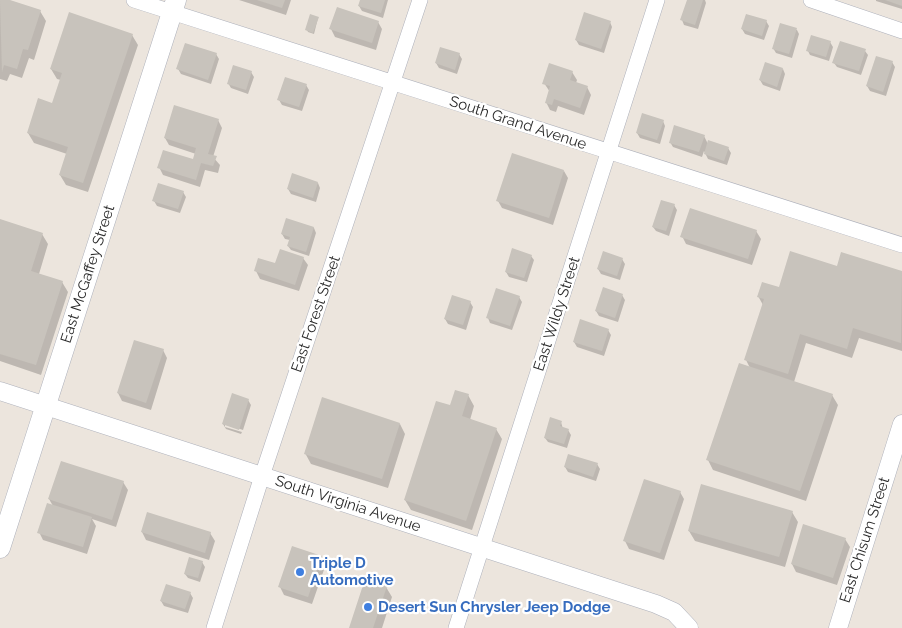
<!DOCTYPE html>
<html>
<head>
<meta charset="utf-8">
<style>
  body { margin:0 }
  canvas { display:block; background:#ece5dd }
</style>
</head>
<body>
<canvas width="902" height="628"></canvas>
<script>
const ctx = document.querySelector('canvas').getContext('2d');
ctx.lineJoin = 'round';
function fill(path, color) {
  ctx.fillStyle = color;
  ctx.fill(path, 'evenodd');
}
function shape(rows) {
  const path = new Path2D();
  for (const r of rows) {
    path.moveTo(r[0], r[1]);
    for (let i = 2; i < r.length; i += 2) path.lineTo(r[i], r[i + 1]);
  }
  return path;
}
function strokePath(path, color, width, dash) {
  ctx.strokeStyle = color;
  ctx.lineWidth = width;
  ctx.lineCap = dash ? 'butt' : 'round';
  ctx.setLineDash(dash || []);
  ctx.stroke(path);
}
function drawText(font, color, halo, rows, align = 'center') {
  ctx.font = font + ' Raleway,sans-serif';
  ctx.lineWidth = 4.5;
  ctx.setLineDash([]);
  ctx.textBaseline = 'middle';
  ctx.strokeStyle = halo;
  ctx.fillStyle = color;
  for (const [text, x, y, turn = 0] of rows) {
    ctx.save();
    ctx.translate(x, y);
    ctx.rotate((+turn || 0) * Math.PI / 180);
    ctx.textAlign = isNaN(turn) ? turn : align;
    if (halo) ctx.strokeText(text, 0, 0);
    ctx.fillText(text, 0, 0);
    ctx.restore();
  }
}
fill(shape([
  [0,0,40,11,46,21,34,60,29,58,22,78,10,74,7,81,0,79],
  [239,0,291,0,286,15],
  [361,0,388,0,383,18,362,11,359,6],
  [688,0,705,0,706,3,698,29,684,25,682,20],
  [876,0,902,0,902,9,876,1],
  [318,18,314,34,308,32,307,30],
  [766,21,769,26,764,40,745,34,742,29],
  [378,22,382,29,376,50,335,37,331,29],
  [610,22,612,27,604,53,579,45,576,40],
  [781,24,797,30,799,34,792,58,776,53,773,48],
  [132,35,138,45,88,192,66,185,60,175,67,154,34,143,28,133,53,104,61,80,57,79,51,69],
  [830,42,833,47,829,61,810,55,808,51],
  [865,51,868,55,861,75,837,67,834,63],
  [216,54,219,59,211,84,181,74,178,69],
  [459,54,462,59,457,74,439,68,436,63],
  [892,62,895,67,886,96,870,91,867,86],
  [783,69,785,74,780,91,763,85,760,80],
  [251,72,254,77,248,94,231,88,228,83],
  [572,72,577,80,576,83,587,87,591,95,584,115,558,106,556,112,550,110,546,102,550,92,544,83],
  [306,85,309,90,302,111,282,105,279,100],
  [218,120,222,128,213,157,220,165,218,173,205,170,200,187,163,175,159,167,194,161,196,154,169,145,165,138],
  [663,121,665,126,660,144,640,138,637,133],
  [704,136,708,144,728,148,731,153,727,165,708,159,704,151,702,157,673,147,670,142],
  [564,171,568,178,553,225,502,208,498,201],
  [318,183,320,188,316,202,291,194,288,189],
  [183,192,186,197,180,213,157,206,154,201],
  [674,205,677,210,669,236,656,231,653,227],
  [287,220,314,228,316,233,309,256,291,250,288,246,290,240,285,239,282,234],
  [0,221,42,234,48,244,39,274,62,282,68,292,41,375,0,361],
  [756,231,761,239,752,265,686,244,682,236],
  [842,253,902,272,902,351,859,338,852,358,806,343,794,382,832,395,838,405,806,501,713,470,708,460,750,368,746,360,763,305,758,296,838,267],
  [531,256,534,260,527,282,509,277,506,272],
  [303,258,308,265,299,291,260,279,256,271],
  [622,259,625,264,620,280,601,274,598,269],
  [622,295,625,300,618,322,599,316,596,311],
  [519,297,522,302,512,330,490,323,488,318],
  [470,302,473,307,466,330,448,324,445,319],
  [608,330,611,335,604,356,577,347,574,342],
  [163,350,167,358,151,410,122,401,118,393],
  [468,395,474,406,470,420,496,429,502,439,472,530,411,510,405,500,451,407],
  [248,400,251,405,243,430,225,424,225,427,242,432,241,434,226,429,223,424],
  [561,422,563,429,568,430,571,435,567,448,548,442,545,438],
  [400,424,405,434,388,488,311,464,305,453],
  [597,464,600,469,596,481,568,472,565,467],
  [123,482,128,490,116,527,92,519,96,526,87,554,43,540,39,532,53,506,49,499],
  [680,492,684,499,664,560,629,549,625,541],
  [792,512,798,522,785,567,695,541,689,531],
  [142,532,210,533,215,541,209,560,146,540],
  [845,539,850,547,837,585,796,572,792,564],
  [321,557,326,564,312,604,284,595,280,587],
  [202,562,205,567,200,582,188,578,185,574],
  [386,587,392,597,382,628,351,628],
  [190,593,193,598,188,613,164,606,161,601]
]), '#0003');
fill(shape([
  [0,0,10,0,41,10,28,50,23,49,17,69,4,65,2,72],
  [257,0,285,0,282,8],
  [360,0,385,0,381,13,358,6],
  [687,0,703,0,695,25,680,20],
  [885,0,902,0,902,6],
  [337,7,379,21,372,43,329,29],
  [69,12,133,34,83,183,59,175,68,147,27,133,38,98,52,103,62,73,50,69],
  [584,12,611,21,601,49,575,40],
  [310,14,319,17,313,33,305,30],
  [746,14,767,20,762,36,741,29],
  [780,23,797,28,789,54,772,49],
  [811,35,831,41,826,57,806,51],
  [840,41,866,49,859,71,832,63],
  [185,43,217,53,208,80,176,69],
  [440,47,460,53,455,70,435,63],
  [876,56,893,61,883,92,866,86],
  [765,62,783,68,777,87,759,80],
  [549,63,573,71,570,80,588,86,580,108,554,99,552,105,545,103,550,86,542,84],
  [233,65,252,71,246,90,227,84],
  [285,77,307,84,299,107,277,100],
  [174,105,219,119,208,154,217,156,213,166,201,163,196,180,157,168,163,150,193,159,196,148,164,138],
  [642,113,664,120,657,140,636,133],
  [674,125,705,135,699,152,669,143],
  [708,140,729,147,724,161,704,154],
  [512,153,564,170,549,218,496,201],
  [292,173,318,182,313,198,287,189],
  [158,183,184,191,178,209,152,201],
  [661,200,675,204,666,231,652,227],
  [690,208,757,230,748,259,680,237],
  [286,218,314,227,306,252,287,246,290,237,281,234],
  [0,219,43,233,31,271,63,281,36,365,0,354],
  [512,248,532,255,524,278,505,272],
  [280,249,304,257,295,285,254,271,258,258,275,263],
  [603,251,623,258,617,276,597,269],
  [790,251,837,266,841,252,902,271,901,343,853,328,847,349,800,334,788,374,744,360,764,299,757,297,762,282,779,287],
  [603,287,623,294,615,318,595,311],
  [496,288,520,296,510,326,486,318],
  [452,295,471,301,463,325,444,319],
  [580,319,609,329,602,351,573,342],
  [134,340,164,349,146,403,117,393],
  [739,363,833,394,800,491,706,460],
  [455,390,469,394,462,416,497,428,466,521,404,500,436,401,450,405],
  [232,393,249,399,239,430,222,424],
  [322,397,400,423,382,479,304,454],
  [550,417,562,421,560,426,569,429,564,444,544,438],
  [568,454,598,463,593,477,564,467],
  [61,461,124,481,112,520,48,499],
  [644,479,681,491,660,553,623,541],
  [701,484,793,511,779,557,688,531],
  [47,503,92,517,83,547,37,533],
  [147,512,211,532,205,553,141,532],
  [803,524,846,538,833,578,791,564],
  [292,546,322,556,308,597,278,587],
  [189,557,203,561,198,578,184,574],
  [365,579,387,586,373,628,349,628],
  [166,584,191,592,185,609,160,601]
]), '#c8c3bc');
const minor = shape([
  [134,0,902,245],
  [811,0,902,31],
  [214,628,262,476,420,0],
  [456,628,657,0]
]);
const tertiary = shape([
  [0,391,656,604,674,612,689,628],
  [838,628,902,424]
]);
const secondary = shape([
  [0,548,176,0]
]);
strokePath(minor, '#aeb1bb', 16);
strokePath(tertiary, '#aeb1bb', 19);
strokePath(secondary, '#aeb1bb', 21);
strokePath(minor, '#fff', 15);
strokePath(tertiary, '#fff', 18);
strokePath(secondary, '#fff', 20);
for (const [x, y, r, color] of [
  [300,572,5,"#3f7fe0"],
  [368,607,5,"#3f7fe0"]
]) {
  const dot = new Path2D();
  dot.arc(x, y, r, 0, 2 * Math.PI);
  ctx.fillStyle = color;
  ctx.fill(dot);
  strokePath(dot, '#fff', 2);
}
drawText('15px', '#2b2b2b', '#fff', [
  ["South Grand Avenue",518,123,18],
  ["East McGaffey Street",88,274,-72],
  ["East Forest Street",316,314,-71],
  ["East Wildy Street",557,314,-72],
  ["South Virginia Avenue",348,504,18],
  ["East Chisum Street",865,540,-72]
]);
drawText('bold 15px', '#366cbe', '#fff', [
  ["Triple D",310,563],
  ["Automotive",310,580],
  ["Desert Sun Chrysler Jeep Dodge",378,607]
], 'left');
</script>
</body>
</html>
